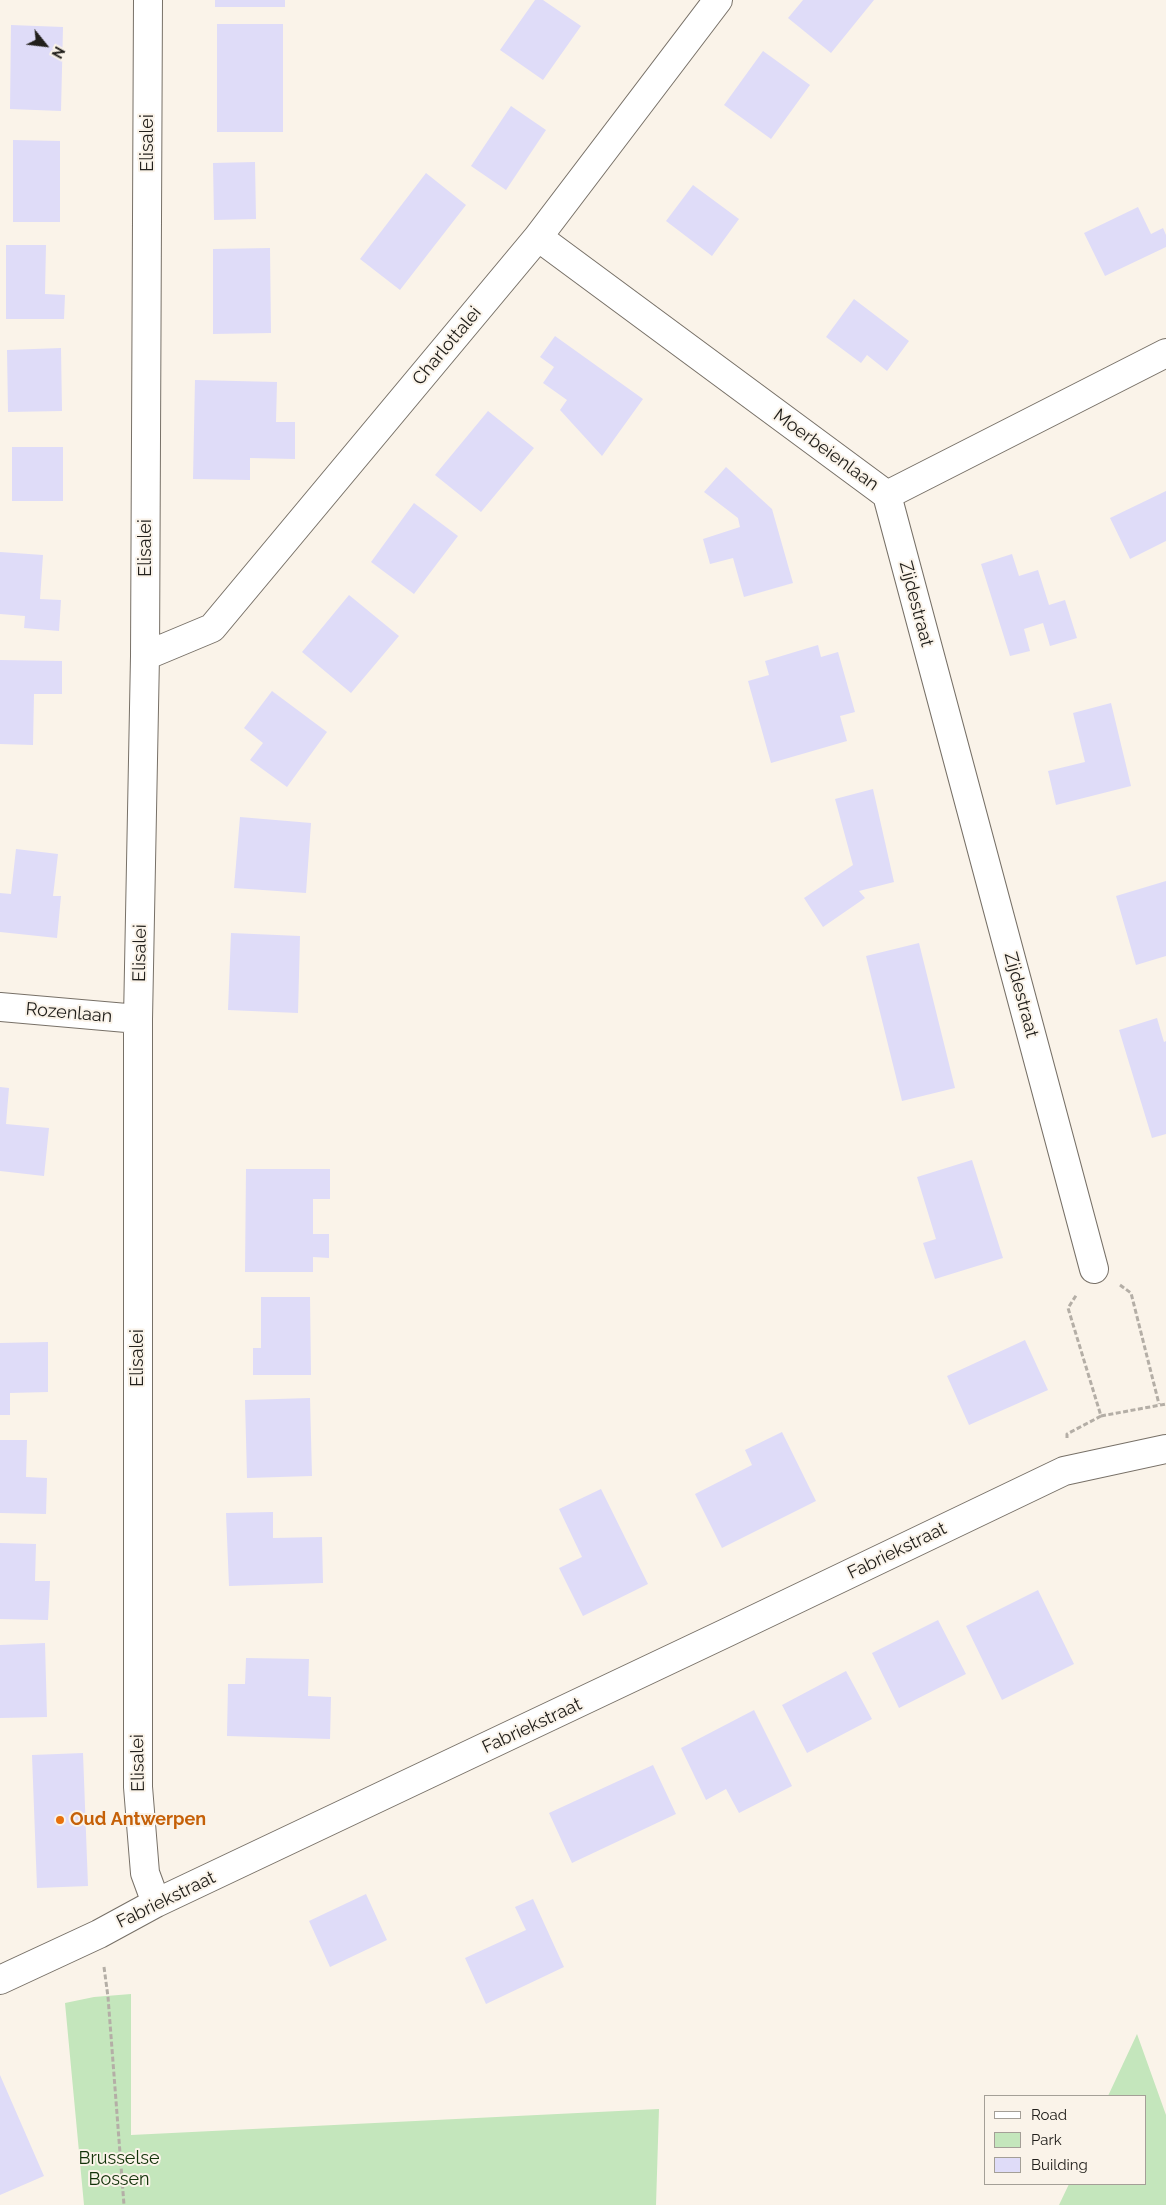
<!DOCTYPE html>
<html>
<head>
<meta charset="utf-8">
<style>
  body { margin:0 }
  #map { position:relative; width:1166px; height:2205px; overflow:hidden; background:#faf3e9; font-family:Raleway,sans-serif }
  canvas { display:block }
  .legend { position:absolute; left:984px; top:2095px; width:162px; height:90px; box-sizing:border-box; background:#faf3e9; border:1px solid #a49f97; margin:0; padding:6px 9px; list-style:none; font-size:15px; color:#22201c }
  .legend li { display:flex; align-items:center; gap:10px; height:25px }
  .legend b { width:25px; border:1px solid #a49f97 }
  .north { position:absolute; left:20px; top:20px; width:50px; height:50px; -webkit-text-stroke:4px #faf3e9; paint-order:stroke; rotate:119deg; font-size:14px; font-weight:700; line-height:20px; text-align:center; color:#22201c }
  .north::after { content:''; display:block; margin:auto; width:18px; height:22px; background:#22201c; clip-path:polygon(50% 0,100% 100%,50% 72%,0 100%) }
</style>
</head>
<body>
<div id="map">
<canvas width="1166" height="2205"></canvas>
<ul class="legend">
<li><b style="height:6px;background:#fff"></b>Road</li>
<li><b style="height:14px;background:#c4e6bc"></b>Park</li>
<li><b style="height:14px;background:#dfdcf8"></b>Building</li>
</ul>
<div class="north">N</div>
</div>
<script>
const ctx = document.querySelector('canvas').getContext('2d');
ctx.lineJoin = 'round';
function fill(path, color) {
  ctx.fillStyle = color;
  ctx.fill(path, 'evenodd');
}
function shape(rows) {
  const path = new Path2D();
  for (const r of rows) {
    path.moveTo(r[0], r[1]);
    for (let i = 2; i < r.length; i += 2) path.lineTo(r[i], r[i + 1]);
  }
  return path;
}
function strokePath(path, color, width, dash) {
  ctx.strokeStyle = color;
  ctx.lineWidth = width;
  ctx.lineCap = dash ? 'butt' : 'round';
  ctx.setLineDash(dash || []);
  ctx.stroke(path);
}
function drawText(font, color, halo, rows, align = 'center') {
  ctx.font = font + ' Raleway,sans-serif';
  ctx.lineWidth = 4;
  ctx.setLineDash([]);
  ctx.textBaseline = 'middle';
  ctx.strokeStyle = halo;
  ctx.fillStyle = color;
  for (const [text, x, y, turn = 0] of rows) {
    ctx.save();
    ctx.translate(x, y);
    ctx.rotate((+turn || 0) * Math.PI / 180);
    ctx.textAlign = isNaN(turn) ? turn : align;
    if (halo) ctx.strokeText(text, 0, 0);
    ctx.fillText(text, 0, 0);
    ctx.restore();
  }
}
fill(shape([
  [131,1994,131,2135,659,2109,656,2205,84,2205,65,2003,94,1997],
  [1137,2034,1166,2115,1166,2205,1059,2205,1069,2184,1145,2184,1145,2096,1108,2096]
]), '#c4e6bc');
fill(shape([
  [215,0,285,0,285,7,215,7],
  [535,0,543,0,581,26,543,80,500,50],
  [803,0,874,0,831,53,788,18],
  [217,24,283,24,283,132,217,132],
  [11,25,63,27,61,111,10,109],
  [763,51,810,85,771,139,724,105],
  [511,106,546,130,506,190,471,166],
  [13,140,60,141,60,222,13,222],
  [255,162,256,219,214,220,213,163],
  [426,173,466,205,400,290,360,259],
  [693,185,739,219,712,256,666,221],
  [1138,207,1151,234,1163,228,1166,235,1166,247,1105,276,1084,233],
  [6,245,46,245,45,294,65,295,64,319,6,319],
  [270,248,271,333,213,334,213,249],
  [854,299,909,341,887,371,867,355,861,363,826,337],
  [555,336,643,399,602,456,560,410,567,400,543,383,554,367,540,357],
  [61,348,62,411,8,412,7,350],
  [195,380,277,382,276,422,295,422,295,459,250,458,250,480,193,479],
  [488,411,534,448,481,512,435,475],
  [12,447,63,447,63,501,12,501],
  [726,467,772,509,793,583,744,597,733,558,710,564,703,539,740,527,738,518,704,492],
  [1166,491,1166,541,1130,559,1110,518],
  [414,503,458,536,414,594,371,562],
  [0,552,43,555,40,599,61,600,59,631,24,628,25,616,0,614],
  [1012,554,1019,576,1038,570,1049,605,1065,600,1077,638,1050,646,1043,623,1024,629,1030,651,1010,656,981,564],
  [349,595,399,636,351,693,302,652],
  [818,645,821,657,838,652,855,712,840,716,847,741,771,763,748,681,769,675,765,661],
  [0,660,62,661,62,694,34,694,33,745,0,744],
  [272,691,327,732,287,787,250,760,263,743,244,728],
  [1111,703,1131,786,1056,805,1048,771,1085,762,1073,713],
  [873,789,894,882,859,891,865,898,823,927,804,898,853,865,835,799],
  [240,817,311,823,306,893,234,888],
  [16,849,58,854,53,896,61,896,57,938,0,932,0,893,11,894],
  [1166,881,1166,956,1136,965,1116,896],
  [231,933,300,936,298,1013,228,1010],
  [919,943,955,1088,902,1101,866,956],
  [1157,1018,1164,1042,1166,1041,1166,1134,1152,1138,1119,1030],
  [0,1087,9,1088,6,1124,49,1128,44,1176,0,1171],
  [972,1160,1003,1258,935,1279,923,1243,936,1239,917,1177],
  [246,1169,330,1169,330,1199,313,1199,313,1234,329,1234,329,1258,313,1257,313,1272,245,1272],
  [261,1297,310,1297,311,1375,253,1375,253,1348,261,1348],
  [1025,1340,1048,1390,969,1425,947,1376],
  [48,1342,48,1392,10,1393,10,1415,0,1415,0,1343],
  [310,1398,312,1476,247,1478,245,1400],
  [782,1432,816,1501,722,1548,695,1494,752,1465,745,1450],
  [0,1440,27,1440,26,1477,47,1478,46,1514,0,1513],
  [601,1489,648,1584,583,1616,559,1568,582,1557,559,1509],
  [273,1512,273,1538,322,1537,323,1583,229,1586,226,1513],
  [0,1543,36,1544,35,1581,50,1581,48,1620,0,1619],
  [1038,1590,1074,1664,1002,1700,966,1626],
  [938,1620,966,1674,899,1708,872,1653],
  [45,1643,47,1717,0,1718,0,1645],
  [246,1658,309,1659,308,1696,331,1697,330,1739,227,1736,228,1684,245,1684],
  [846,1671,872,1719,807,1753,782,1705],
  [754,1710,792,1786,739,1813,726,1789,706,1800,681,1748],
  [83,1753,88,1886,37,1888,32,1755],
  [653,1765,676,1814,572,1863,549,1813],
  [366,1894,387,1940,330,1967,309,1921],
  [533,1899,564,1967,486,2004,465,1958,526,1930,515,1907],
  [0,2075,44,2176,0,2195]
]), '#dfdcf8');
const minor = shape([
  [148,0,145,656,138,1019,138,1787,145,1873,156,1903],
  [538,237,887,495],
  [887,495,1094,1269],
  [887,495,1166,353],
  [145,656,212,628,538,237,718,0],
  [0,1007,138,1019],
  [0,1980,99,1934,156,1903,728,1632,1064,1471,1166,1449]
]);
strokePath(minor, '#777067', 30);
strokePath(shape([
  [1120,1285,1131,1293,1159,1404],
  [1101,1416,1166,1404],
  [1067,1438,1067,1434,1101,1416,1068,1308,1077,1294],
  [104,1967,108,1997,124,2205]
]), '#b4aea6', 3, [5, 2.5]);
strokePath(minor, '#fff', 28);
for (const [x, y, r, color] of [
  [60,1820,5,"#e8710a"]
]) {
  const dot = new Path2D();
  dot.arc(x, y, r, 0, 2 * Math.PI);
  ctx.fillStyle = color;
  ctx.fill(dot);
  strokePath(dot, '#faf3e9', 2);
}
drawText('18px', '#22201c', '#faf3e9', [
  ["Elisalei",148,143,-90],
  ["Charlottalei",447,346,-50],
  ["Moerbeienlaan",826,450,36],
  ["Elisalei",146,548,-90],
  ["Zijdestraat",916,604,75],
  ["Elisalei",140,953,-89],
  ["Zijdestraat",1021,995,75],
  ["Rozenlaan",69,1013,5],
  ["Elisalei",138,1358,-90],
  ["Fabriekstraat",897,1551,-26],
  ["Fabriekstraat",532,1726,-25],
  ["Elisalei",138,1763,-91],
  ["Fabriekstraat",166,1900,-26]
]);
drawText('bold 18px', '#c56008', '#faf3e9', [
  ["Oud Antwerpen",70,1820]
], 'left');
drawText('18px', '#123209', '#faf3e9', [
  ["Brusselse",119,2159],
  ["Bossen",119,2180]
]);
</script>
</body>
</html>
